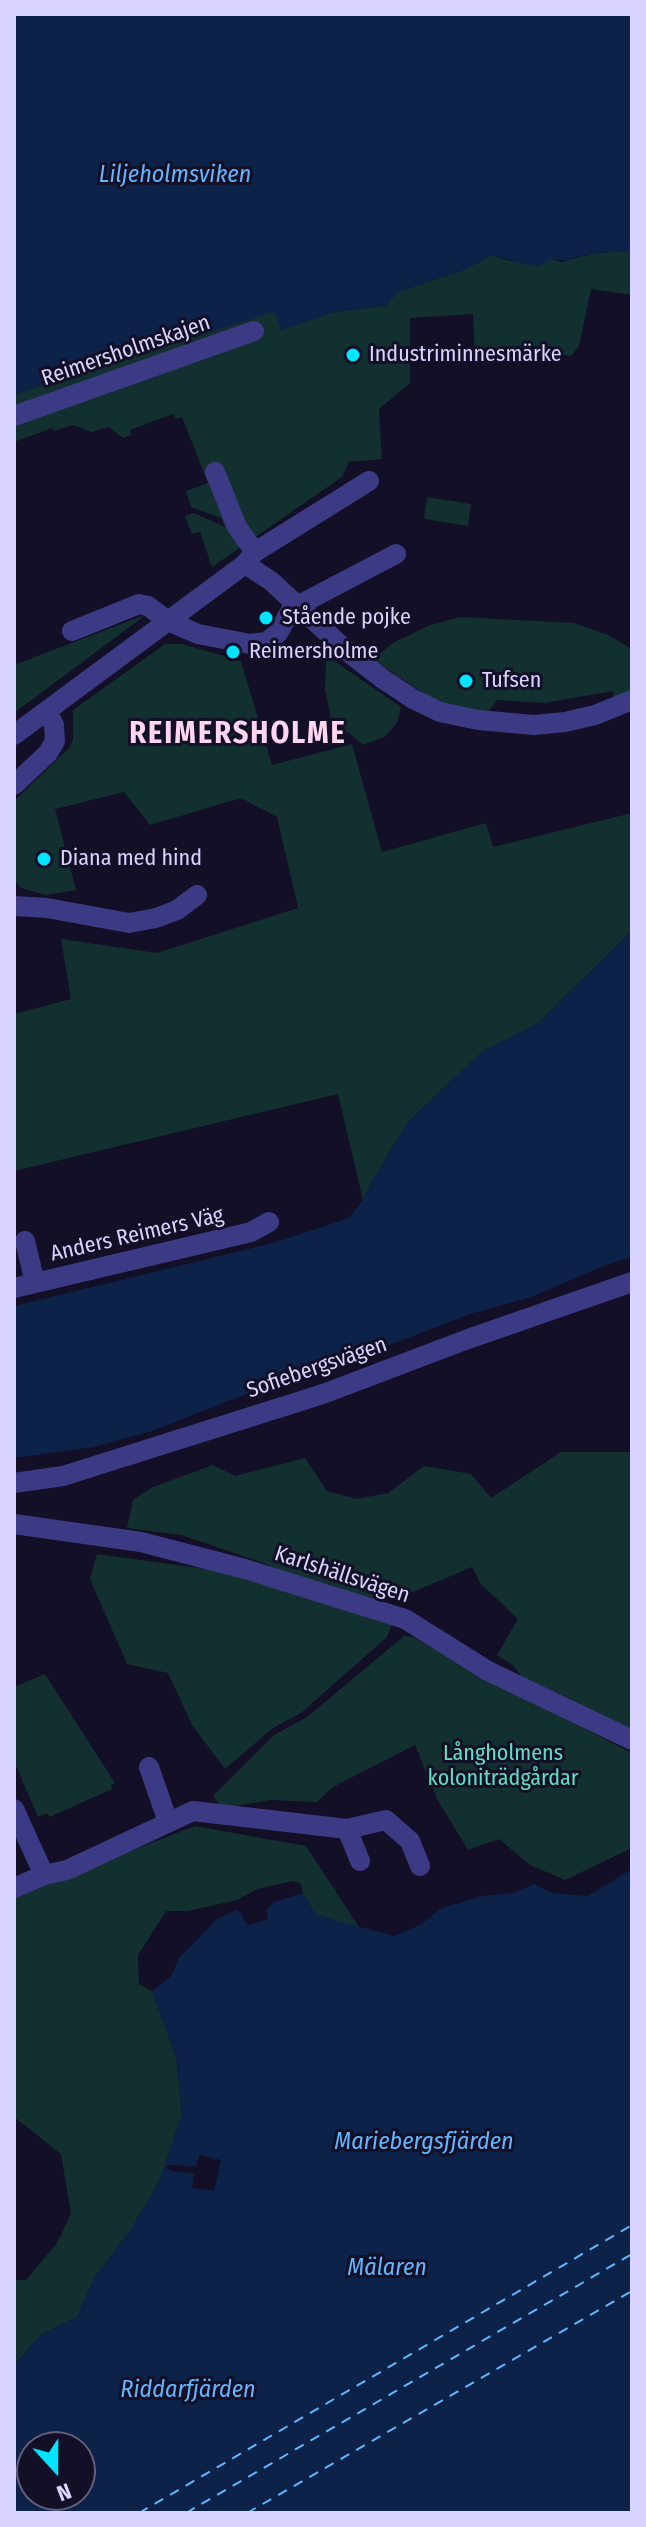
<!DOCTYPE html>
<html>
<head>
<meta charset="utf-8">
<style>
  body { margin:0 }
  #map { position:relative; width:646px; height:2527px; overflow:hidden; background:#130f26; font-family:"Fira Sans Condensed",sans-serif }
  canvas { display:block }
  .frame { position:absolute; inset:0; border:16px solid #d9d4ff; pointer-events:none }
  .north { position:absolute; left:16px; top:2431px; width:80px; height:80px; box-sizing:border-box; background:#130f26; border:2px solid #625e7d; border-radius:50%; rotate:159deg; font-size:22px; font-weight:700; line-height:32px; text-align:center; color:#d9d4ff }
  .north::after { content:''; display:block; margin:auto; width:28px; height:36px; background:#00e5ff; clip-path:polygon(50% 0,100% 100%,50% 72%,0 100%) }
</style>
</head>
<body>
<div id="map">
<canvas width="646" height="2527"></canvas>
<div class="frame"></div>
<div class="north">N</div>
</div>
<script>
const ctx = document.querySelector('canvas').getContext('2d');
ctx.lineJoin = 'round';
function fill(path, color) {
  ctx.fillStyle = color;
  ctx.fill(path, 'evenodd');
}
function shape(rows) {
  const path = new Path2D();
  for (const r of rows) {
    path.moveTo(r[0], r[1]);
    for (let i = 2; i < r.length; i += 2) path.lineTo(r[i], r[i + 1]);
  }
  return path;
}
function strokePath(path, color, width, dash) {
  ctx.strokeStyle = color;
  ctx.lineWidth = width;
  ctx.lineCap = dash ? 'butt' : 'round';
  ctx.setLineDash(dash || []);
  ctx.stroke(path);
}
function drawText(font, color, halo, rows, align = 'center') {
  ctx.font = font + ' "Fira Sans Condensed",sans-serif';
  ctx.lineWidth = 6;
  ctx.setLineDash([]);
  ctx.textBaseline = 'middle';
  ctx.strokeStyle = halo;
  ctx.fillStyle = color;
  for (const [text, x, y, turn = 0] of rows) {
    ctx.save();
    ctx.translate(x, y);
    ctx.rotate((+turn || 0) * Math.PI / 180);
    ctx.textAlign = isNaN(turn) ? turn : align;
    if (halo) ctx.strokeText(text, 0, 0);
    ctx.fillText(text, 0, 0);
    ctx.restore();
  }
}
fill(shape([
  [632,251,632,295,591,289,579,346,571,356,524,348,508,352,497,359,475,359,473,314,410,318,410,383,379,409,382,459,349,462,342,477,212,567,200,532,192,534,185,516,194,513,225,527,221,518,191,507,186,491,208,483,182,417,176,419,173,414,130,430,131,435,123,438,109,427,91,432,73,425,54,431,52,428,14,442,14,395,81,370,127,358,275,311,281,330,331,313,387,305,397,292,466,269,491,255,510,261,551,259,562,262,594,253],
  [427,497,471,504,468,526,424,519],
  [147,614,14,713,14,665],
  [460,617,574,623,608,635,632,649,632,689,615,702,613,691,545,703,497,700,486,715,439,704,373,659,393,643,430,625],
  [165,644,182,644,241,661,272,765,352,744,382,852,486,823,493,847,632,813,632,931,538,1023,482,1052,408,1122,375,1176,363,1200,338,1094,14,1171,14,1014,71,999,61,939,157,953,298,908,277,817,241,798,150,825,124,792,55,809,76,890,45,895,21,888,14,880,14,801,69,748,73,740,73,710],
  [330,658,401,707,397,723,384,737,363,745,349,733,332,724,325,689,326,661],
  [561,1452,632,1452,632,1731,556,1692,523,1679,514,1666,497,1655,518,1619,480,1583,472,1567,401,1597,389,1597,377,1602,294,1576,266,1564,182,1535,127,1528,133,1500,153,1487,213,1465,235,1476,305,1458,327,1491,357,1499,388,1493,424,1466,471,1474,491,1498],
  [97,1554,220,1571,392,1624,387,1637,301,1713,273,1728,225,1769,192,1725,168,1673,127,1664,90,1579],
  [404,1636,413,1637,492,1681,630,1752,632,1848,565,1880,530,1865,499,1839,468,1850,437,1799,415,1745,333,1787,317,1802,271,1800,222,1808,213,1796,274,1735,307,1717],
  [45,1674,115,1783,111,1785,112,1789,50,1817,47,1813,38,1817,14,1761,14,1687],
  [195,1826,306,1846,359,1927,316,1915,306,1902,300,1883,293,1881,257,1889,237,1900,188,1911,166,1911,138,1955,139,1984,152,1991,176,2056,182,2114,160,2180,132,2228,95,2277,77,2317,41,2335,14,2365,14,2280,26,2280,57,2243,71,2214,61,2154,14,2117,14,1896]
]), '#12302f');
fill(shape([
  [18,14,632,14,632,251,594,253,572,258,568,261,551,259,537,267,491,255,466,269,397,292,387,305,331,313,281,330,274,312,127,358,81,370,14,395,14,15],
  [632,931,632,1257,608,1264,531,1297,470,1314,320,1372,254,1391,152,1431,94,1447,14,1458,14,1306,273,1243,349,1218,363,1200,375,1176,408,1122,482,1052,538,1023],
  [632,1869,632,2513,14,2513,14,2365,41,2335,77,2317,95,2277,132,2228,160,2180,182,2114,176,2056,152,1991,171,1976,179,1958,217,1919,236,1910,242,1913,243,1920,249,1925,268,1919,266,1910,274,1902,303,1893,316,1915,394,1936,420,1925,442,1908,483,1896,513,1893,534,1884,552,1893,588,1896],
  [32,2447,80,2447,80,2495,32,2495]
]), '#0c2248');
fill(shape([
  [199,2155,221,2160,214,2191,192,2188,194,2174,171,2171,164,2166,171,2165,196,2167]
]), '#130f26');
strokePath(shape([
  [139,2513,632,2225],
  [186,2513,632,2254],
  [247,2513,632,2291]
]), '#62b6ff', 2, [10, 8]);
strokePath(shape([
  [14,416,254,331],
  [215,472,237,527,255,552],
  [245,564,271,581,348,652,383,679,413,699,440,712,478,720,534,725,565,722,595,715,632,700],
  [297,606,396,554],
  [72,631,139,604,148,606,168,621,198,634,250,644,266,642,278,633,295,603],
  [14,735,245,564,255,552,369,481],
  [14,785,48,753,55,741,54,725,47,711],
  [14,906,47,908,129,923,156,918,177,910,197,895],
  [25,1241,35,1283],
  [14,1288,251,1232,269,1222],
  [14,1483,63,1476,323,1394,468,1339,632,1282],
  [14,1524,141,1542,245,1569,405,1619,488,1671,632,1740],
  [149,1767,168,1822],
  [14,1809,44,1875],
  [347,1829,386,1820,410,1841,420,1866],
  [14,1888,44,1875,67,1870,193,1811,347,1829,360,1861]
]), '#3d3a85', 20);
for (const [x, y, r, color] of [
  [353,355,8,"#00e5ff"],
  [266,618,8,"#00e5ff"],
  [233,652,8,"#00e5ff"],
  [466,681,8,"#00e5ff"],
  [44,859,8,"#00e5ff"]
]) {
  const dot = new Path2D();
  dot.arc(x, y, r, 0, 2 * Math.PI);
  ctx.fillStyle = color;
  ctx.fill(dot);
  strokePath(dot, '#130f26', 3);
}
drawText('22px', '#d9d4ff', '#130f26', [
  ["Reimersholmskajen",126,351,-19],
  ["Anders Reimers Väg",137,1235,-13],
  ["Sofiebergsvägen",317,1368,-19],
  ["Karlshällsvägen",342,1575,18]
]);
drawText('22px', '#d9d4ff', '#130f26', [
  ["Industriminnesmärke",369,355],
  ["Stående pojke",282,618],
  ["Reimersholme",249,652],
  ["Tufsen",482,681],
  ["Diana med hind",60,859]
], 'left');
drawText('22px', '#5fe0c0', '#130f26', [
  ["Långholmens",503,1754],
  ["koloniträdgårdar",503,1779]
]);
drawText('italic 24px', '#62b6ff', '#130f26', [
  ["Liljeholmsviken",175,175],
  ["Mariebergsfjärden",424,2142],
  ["Mälaren",387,2268],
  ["Riddarfjärden",188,2390]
]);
ctx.letterSpacing = '2px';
drawText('bold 30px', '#ffd6f0', '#130f26', [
  ["REIMERSHOLME",238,735]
]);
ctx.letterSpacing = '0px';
</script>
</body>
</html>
